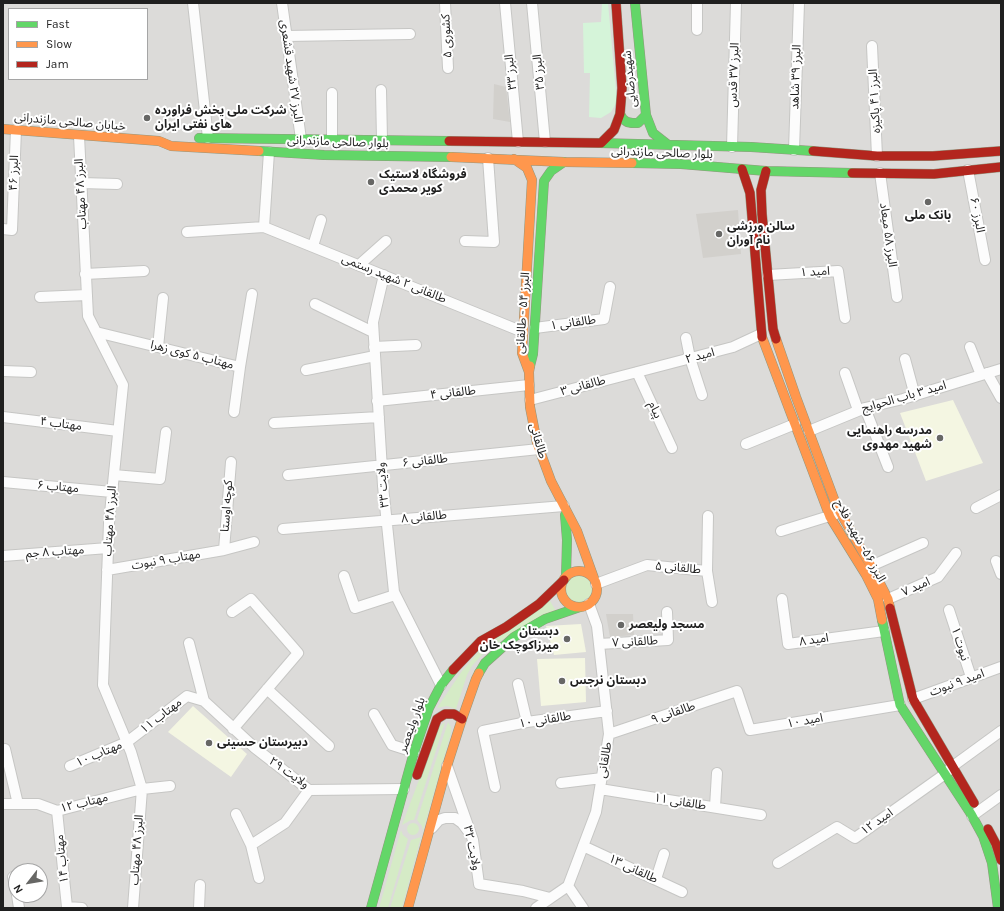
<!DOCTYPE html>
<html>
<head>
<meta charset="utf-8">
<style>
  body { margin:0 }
  #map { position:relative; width:1004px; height:911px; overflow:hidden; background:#edece8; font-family:Karla,sans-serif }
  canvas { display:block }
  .frame { position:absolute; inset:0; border:4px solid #1f1f1f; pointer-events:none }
  .legend { position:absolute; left:8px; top:8px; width:140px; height:72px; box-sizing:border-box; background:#fff; border:1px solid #a5a5a5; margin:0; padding:5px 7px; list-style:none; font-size:12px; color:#1f1f1f }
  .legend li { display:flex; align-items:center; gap:8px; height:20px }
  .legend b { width:20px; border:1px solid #a5a5a5 }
  .north { position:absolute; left:8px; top:863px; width:40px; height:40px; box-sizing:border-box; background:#fff; border:1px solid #a5a5a5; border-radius:50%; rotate:239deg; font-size:11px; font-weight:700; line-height:16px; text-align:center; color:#1f1f1f }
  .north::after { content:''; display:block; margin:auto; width:14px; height:18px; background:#676765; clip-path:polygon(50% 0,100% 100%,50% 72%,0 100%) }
</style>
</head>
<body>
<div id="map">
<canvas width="1004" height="911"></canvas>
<div class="frame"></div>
<ul class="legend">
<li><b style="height:5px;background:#63d668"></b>Fast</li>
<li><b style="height:5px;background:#ff974d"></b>Slow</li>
<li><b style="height:5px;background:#b3261e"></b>Jam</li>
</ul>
<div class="north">N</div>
</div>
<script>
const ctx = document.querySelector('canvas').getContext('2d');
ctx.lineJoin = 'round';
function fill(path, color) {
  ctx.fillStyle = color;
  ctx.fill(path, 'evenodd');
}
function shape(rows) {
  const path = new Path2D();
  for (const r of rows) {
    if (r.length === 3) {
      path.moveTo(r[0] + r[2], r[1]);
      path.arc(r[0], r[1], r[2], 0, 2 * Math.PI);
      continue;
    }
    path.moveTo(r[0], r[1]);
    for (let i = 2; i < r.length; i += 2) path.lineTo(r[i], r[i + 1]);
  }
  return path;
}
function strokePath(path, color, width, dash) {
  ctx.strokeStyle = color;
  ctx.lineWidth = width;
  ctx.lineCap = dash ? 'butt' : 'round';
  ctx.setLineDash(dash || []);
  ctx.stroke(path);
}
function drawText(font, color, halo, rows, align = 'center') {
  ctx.font = font + ' Karla,"Noto Sans Arabic",sans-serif';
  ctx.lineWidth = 4;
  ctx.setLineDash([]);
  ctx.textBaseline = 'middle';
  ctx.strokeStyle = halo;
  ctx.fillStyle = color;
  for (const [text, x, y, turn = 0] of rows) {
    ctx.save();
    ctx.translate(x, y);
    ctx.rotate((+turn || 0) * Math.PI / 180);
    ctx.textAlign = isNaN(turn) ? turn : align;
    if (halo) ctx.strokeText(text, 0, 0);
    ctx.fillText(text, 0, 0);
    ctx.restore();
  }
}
fill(shape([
  [3,3,1001,3,1001,908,3,908],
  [9,9,147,9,147,79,9,79],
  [16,871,40,871,40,895,16,895]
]), '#dcdbd9');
fill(shape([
  [953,400,983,463,926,481,900,413],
  [581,624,586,652,554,655,546,626],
  [585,658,586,702,541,706,537,659],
  [193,706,247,754,231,777,168,732]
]), '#f4f6e2');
fill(shape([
  [579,589,13],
  [550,601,556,611,538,618,489,648,480,657,472,666,467,675,456,709,447,706,437,708,462,671,483,647],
  [445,722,414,820,411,820,402,825,439,727],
  [448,722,451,727,451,733,423,831,422,826,417,820],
  [413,829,6],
  [401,830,403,835,408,839,388,908,379,908],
  [421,837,402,908,390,908,411,840]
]), '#d5ebc6');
fill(shape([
  [602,3,608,3,617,102,611,112,601,118,589,117,590,73,584,73,583,23,601,22]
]), '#d5f4d9');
fill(shape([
  [494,84,506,87,510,122,493,119],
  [738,210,741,254,703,258,696,214],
  [606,614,633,614,634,635,610,637]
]), '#d2d0cc');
const street = shape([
  [193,3,208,138],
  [282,3,301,139],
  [445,3,448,68],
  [505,3,518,142],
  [532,3,545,142],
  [697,3,697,30],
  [286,36,410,34],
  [872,46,877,156],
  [381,90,382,140],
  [79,136,88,316,123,385,109,523,103,685,131,752,142,789,133,908],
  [332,140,332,93],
  [732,147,736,3],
  [794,150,799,3],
  [968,170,985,260],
  [880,173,897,297],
  [81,183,117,184],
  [264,227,269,152],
  [3,229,12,230,16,130],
  [187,232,264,227,523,332],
  [465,241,494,242,488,158],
  [313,246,321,220],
  [359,265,386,241],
  [85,274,144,271],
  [384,275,373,322,383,486,394,592,441,685],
  [768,275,838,271,845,318],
  [40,297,87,295],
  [315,304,373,332],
  [535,328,604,319,610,287],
  [96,332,240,367,252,294],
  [686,338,690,358,702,395],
  [158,347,163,298],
  [374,347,416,345],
  [970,347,981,375],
  [905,359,915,396],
  [306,370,375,356],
  [3,371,31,372],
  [637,372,672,448],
  [845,373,858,410],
  [987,373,1001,398],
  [530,400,733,347,761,334],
  [377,401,529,385],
  [865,408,888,467],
  [234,412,240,367],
  [3,417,118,431],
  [274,423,379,417],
  [809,431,865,408,903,399,1001,369],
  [746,444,795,424],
  [114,475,160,479,166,432],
  [288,475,539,449],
  [3,482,112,492],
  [976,508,1001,495],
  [283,529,564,506],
  [781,531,836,514],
  [224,550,231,462],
  [3,556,108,548],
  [996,561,1001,574],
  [871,566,923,543],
  [107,570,224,550,254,542],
  [707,571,708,516],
  [344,576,355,608,395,595],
  [596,584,647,565,707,571,712,602],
  [782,599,788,644,884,631],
  [888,599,938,577,956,553],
  [949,610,971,677],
  [232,612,251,599,298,653,233,729],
  [189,643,204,701],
  [599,644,668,640,667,612],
  [518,684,527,722],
  [267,689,329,746],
  [913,699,1001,667],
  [374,714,392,745,414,752],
  [609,734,737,691,750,730,900,705],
  [5,749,18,804],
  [70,766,127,742,187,696,204,701,255,748,309,790,404,789],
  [447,766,473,840,479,884,523,891,550,898],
  [561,783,602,778],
  [495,787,483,731,527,722,607,711],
  [600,789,761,815],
  [3,804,38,804,57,811,142,789,170,786],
  [715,807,717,773],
  [57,811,67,907,82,908],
  [236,814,251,845],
  [972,816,1001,795],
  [432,828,439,820,445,818,455,818,462,823,468,831],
  [583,846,682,892],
  [778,863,837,827,855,838,945,774,953,766,1001,731],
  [13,877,16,892],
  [259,878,251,845,285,823,309,790],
  [656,879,664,854],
  [17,895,19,908],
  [199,908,200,885],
  [536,908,568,886],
  [583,908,568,886,596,812,609,734,597,626,589,604]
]);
const fast = shape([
  [635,3,646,115,653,133,667,144],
  [620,114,623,119,627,122,632,123,638,123,646,115],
  [199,138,449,141],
  [600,143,751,147,813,151],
  [259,151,324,155,451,157],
  [632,163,681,164,766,171,852,173],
  [530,366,533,354,544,181,551,171,564,162],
  [565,515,567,540,566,577],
  [882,620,900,705,971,814,983,836,992,863,998,908],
  [479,673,485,663,514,637,545,619,580,607],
  [371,908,414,752,429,708,441,685,453,670]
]);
const slow = shape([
  [3,129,159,141,171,146,259,151],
  [451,157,564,162,632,163],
  [514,159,527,168,532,180,522,353,529,372],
  [762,337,830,517,866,575,878,599,882,620],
  [776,339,796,397,834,499,840,512,871,566,888,599,890,608],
  [530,366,529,372,530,407,537,443,551,481,577,531,596,584],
  [579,589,18],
  [408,908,447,766,462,719,476,679,479,673]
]);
const jam = shape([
  [449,141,600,143],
  [601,143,614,130,620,114,622,88,616,3],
  [813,151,877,156,933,156,1001,151],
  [742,169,750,193,762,337],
  [766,171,761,190,762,214,773,329,776,339],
  [852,173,934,174,1001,167],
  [890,608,913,699,974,803],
  [453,670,481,641,506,627,539,604,564,580],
  [417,775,437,719,445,714,454,714,462,719],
  [988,829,996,844,1001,860]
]);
strokePath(street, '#c6c6c4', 12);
strokePath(fast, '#92977f', 10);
strokePath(slow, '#92977f', 10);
strokePath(jam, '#92977f', 10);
strokePath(street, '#fcfcfc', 10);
strokePath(fast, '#63d668', 9);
strokePath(slow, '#ff974d', 9);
strokePath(jam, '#b3261e', 9);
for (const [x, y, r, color] of [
  [147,118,4,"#676765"],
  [371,182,4,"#676765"],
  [928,202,4,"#676765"],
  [719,234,4,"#676765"],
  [940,438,4,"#676765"],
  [621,625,4,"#676765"],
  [567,639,4,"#676765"],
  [562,681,4,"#676765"],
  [209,743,4,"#676765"]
]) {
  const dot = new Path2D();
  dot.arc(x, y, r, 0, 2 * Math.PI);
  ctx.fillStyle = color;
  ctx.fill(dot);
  strokePath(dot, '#fff', 1.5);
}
drawText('12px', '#1f1f1f', '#fff', [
  ["کشوری ۵",447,36,-93],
  ["البرز ۲۷ شهید قشعری",291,71,82],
  ["البرز ۳۳",511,72,-96],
  ["البرز ۳۵",539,72,-95],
  ["البرز ۳۷ قدس",734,75,-88],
  ["البرز ۳۹ شاهد",796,77,-88],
  ["شهیدرضایی",630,79,-96],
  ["البرز ۴۱ پاکیزه",875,101,-93],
  ["خیابان صالحی مازندرانی",70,122,5],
  ["بلوار صالحی مازندرانی",338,142,2],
  ["بلوار صالحی مازندرانی",662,153,2],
  ["البرز ۴۶",14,173,-88],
  ["البرز ۴۸ مهتاب",81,194,-93],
  ["البرز ۶۰",977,215,79],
  ["البرز ۵۸ میعاد",888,235,82],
  ["امید ۱",815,272,-3],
  ["طالقانی ۲ شهید رستمی",394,279,22],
  ["البرز ۵۴ - طالقانی",523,313,-86],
  ["طالقانی ۱",573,323,-8],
  ["مهتاب ۵ کوی زهرا",192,355,14],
  ["امید ۲",700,356,-15],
  ["طالقانی ۳",583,386,-15],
  ["طالقانی ۴",453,393,-6],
  ["امید ۳ باب الحوایج",904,397,-16],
  ["پیام",655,410,65],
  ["مهتاب ۴",61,424,7],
  ["طالقانی",538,441,74],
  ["طالقانی ۶",425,461,-6],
  ["ولایت ٣۳",383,485,-95],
  ["مهتاب ۶",58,487,5],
  ["کوچه اوستا",227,506,-86],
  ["طالقانی ۸",424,517,-5],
  ["البرز ۴۸ مهتاب",110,521,-86],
  ["البرز ۵۶- شهید فلاح",860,541,61],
  ["مهتاب ۸ جم",55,552,-4],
  ["مهتاب ۹ نبوت",166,560,-10],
  ["طالقانی ۵",678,568,5],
  ["امید ۷",916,587,-24],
  ["امید ۸",814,640,-8],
  ["طالقانی ۷",635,642,-3],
  ["نبوت ۱",960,644,72],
  ["امید ۹ نبوت",957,683,-20],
  ["طالقانی ۹",673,713,-19],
  ["مهتاب ۱۱",161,716,-38],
  ["طالقانی ۱۰",545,720,-9],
  ["امید ۱۰",805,721,-10],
  ["بلوار ولیعصر",412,725,-70],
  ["مهتاب ۱۰",99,754,-23],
  ["طالقانی",605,760,-80],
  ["ولایت ٢٩",289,773,35],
  ["طالقانی ۱۱",680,802,9],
  ["مهتاب ۱۲",84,803,-14],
  ["امید ۱۲",877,822,-35],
  ["ولایت ۳۲",472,848,78],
  ["البرز ۴۸ مهتاب",137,850,-86],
  ["مهتاب ۱۴",62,859,-96],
  ["طالقانی ۱۳",633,869,25]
]);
drawText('bold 12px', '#1f1f1f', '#fff', [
  ["شرکت ملی پخش فراورده",155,111],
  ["های نفتی ایران",155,125],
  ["فروشگاه لاستیک",379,175],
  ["کویر محمدی",379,189],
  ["بانک ملی",928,216,"center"],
  ["سالن ورزشی",727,227],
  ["نام آوران",727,241],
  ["مدرسه راهنمایی",932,431,"right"],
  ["شهید مهدوی",932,445,"right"],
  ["مسجد ولیعصر",629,625],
  ["دبستان",559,632,"right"],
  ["میرزاکوچک خان",559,646,"right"],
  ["دبستان نرجس",570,681],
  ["دبیرستان حسینی",217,743]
], 'left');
</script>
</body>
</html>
